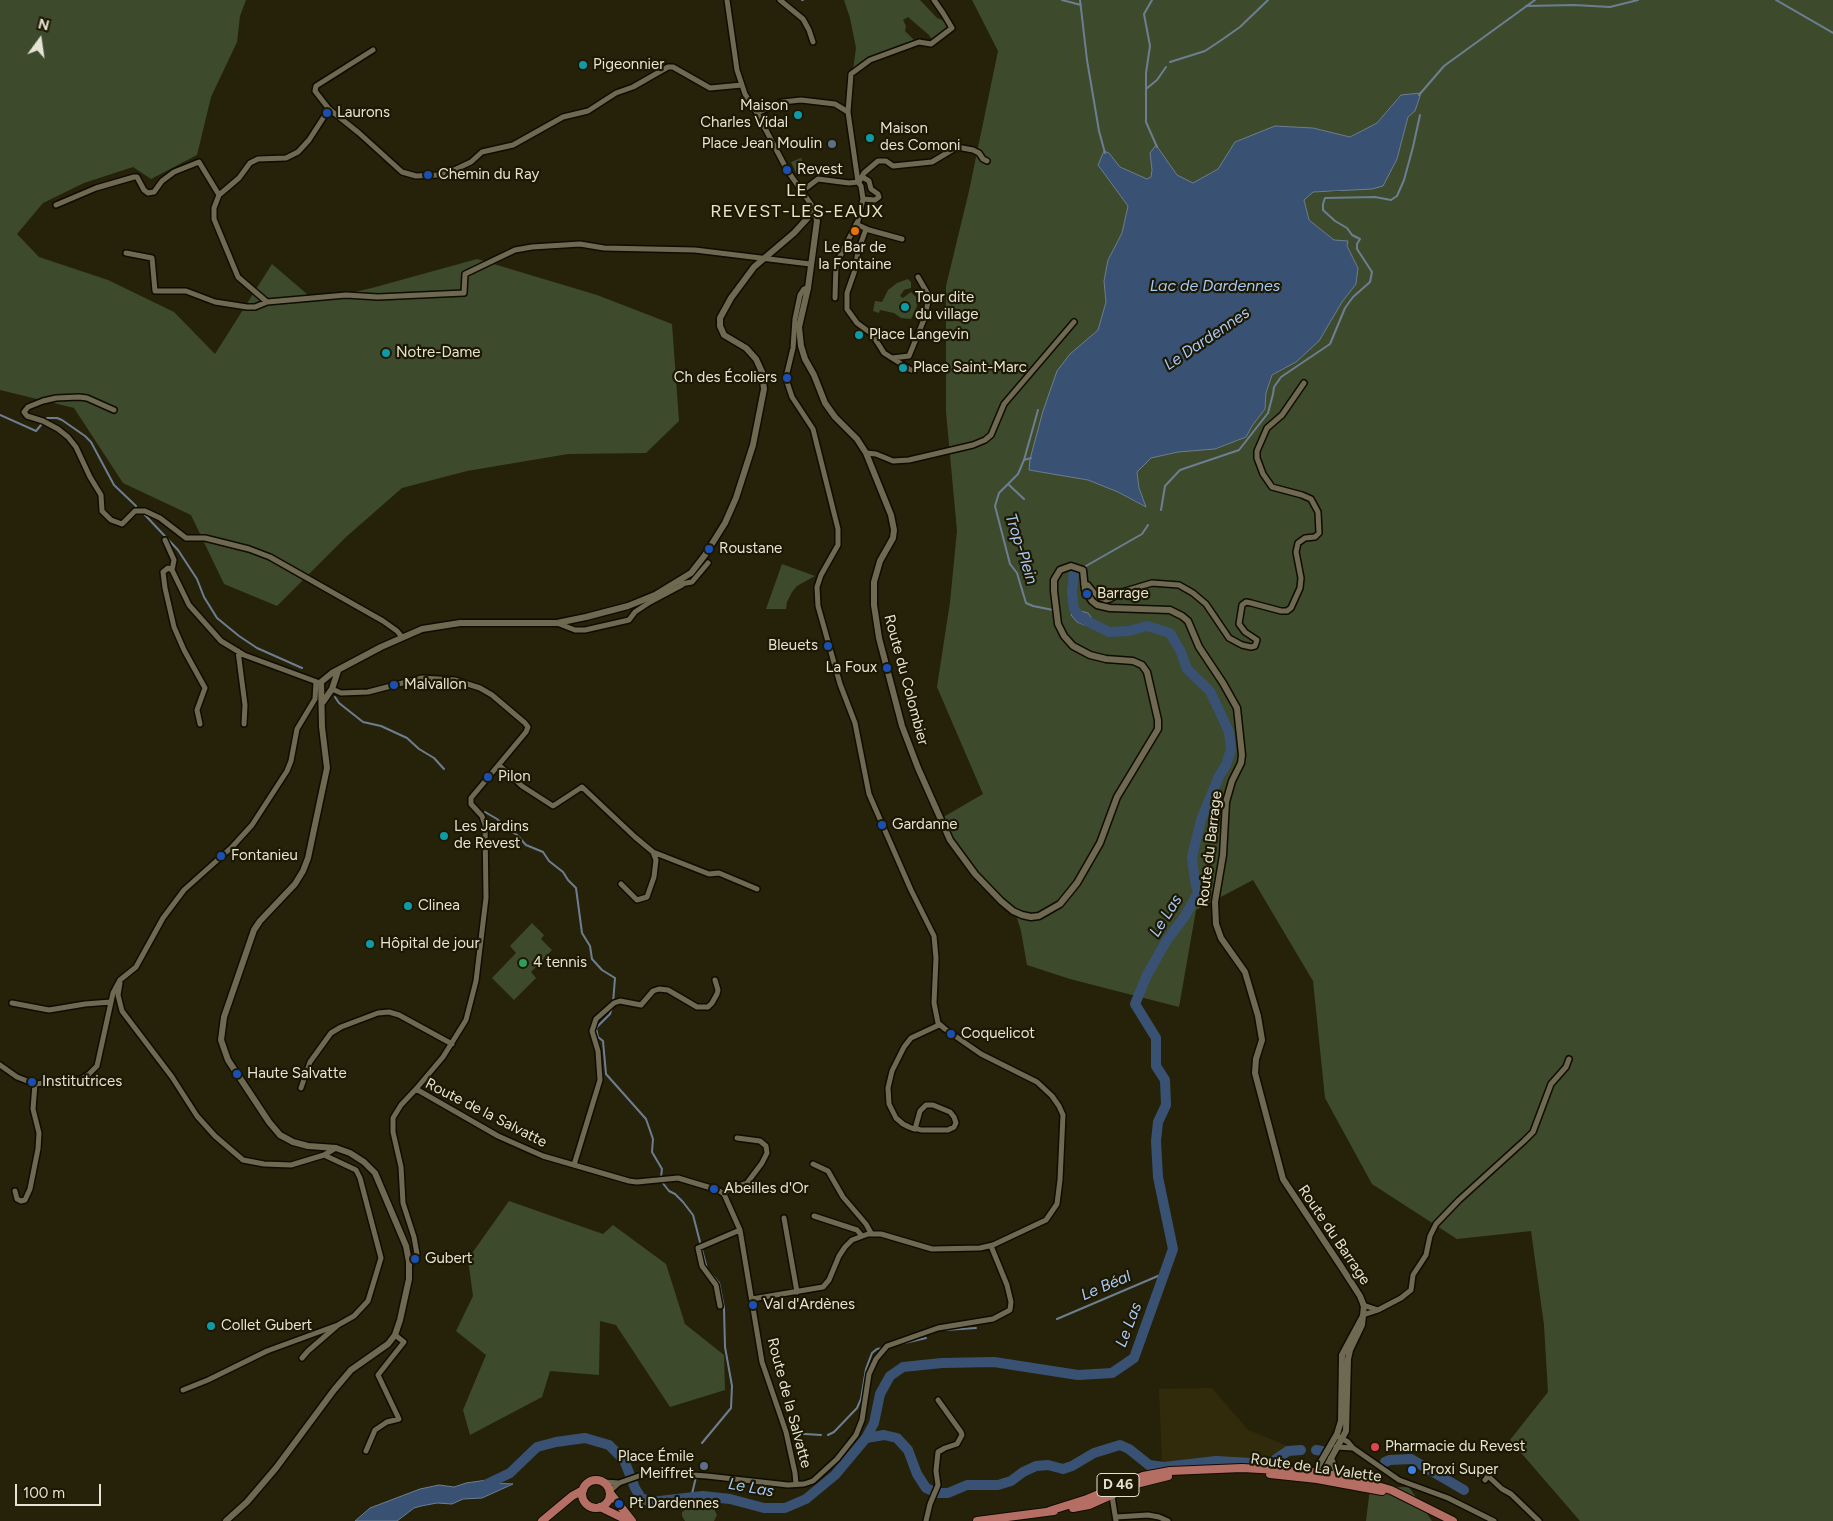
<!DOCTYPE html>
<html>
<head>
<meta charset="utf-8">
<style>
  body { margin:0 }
  #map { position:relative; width:1833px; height:1521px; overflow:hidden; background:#26220a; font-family:Figtree,sans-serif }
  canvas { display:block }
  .north { position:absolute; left:15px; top:15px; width:50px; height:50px; -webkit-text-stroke:4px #1d1802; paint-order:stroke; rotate:14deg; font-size:14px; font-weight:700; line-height:20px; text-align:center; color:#e5e3d4 }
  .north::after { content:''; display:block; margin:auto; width:18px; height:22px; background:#e5e3d4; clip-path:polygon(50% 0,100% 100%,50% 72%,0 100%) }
  .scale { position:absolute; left:15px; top:1484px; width:86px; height:22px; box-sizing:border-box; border:2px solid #e5e3d4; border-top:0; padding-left:6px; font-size:15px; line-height:18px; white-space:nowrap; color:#e5e3d4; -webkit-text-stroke:4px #1d1802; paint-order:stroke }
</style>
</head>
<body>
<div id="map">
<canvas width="1833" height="1521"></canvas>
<div class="north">N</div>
<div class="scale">100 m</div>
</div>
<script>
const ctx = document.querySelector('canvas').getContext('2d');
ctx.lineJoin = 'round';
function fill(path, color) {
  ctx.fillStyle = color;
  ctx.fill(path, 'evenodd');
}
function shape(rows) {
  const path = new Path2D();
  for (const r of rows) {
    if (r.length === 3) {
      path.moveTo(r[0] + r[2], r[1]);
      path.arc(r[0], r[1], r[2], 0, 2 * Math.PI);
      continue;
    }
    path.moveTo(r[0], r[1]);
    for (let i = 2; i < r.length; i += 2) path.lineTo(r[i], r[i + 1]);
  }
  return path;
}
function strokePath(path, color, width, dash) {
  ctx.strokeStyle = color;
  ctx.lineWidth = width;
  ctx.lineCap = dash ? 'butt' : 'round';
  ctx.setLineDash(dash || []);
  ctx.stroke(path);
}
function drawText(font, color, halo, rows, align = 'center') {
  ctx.font = font + ' Figtree,sans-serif';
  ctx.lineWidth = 4.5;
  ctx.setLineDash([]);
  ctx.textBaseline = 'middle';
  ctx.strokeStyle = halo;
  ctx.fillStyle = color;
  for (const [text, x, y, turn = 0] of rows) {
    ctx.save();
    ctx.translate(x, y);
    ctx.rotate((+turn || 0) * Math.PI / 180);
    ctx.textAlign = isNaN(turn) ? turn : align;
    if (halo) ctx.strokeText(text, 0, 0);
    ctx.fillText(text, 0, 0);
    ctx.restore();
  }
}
fill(shape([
  [1212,1388,1248,1430,1290,1447,1268,1462,1233,1458,1162,1462,1159,1389]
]), '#312b0b');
fill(shape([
  [0,0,246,0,240,16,237,42,211,97,197,155,151,179,133,167,84,183,43,203,17,234,39,257,108,280,174,312,215,354,272,264,315,301,372,288,477,259,597,295,672,324,679,421,646,453,568,454,467,471,402,488,346,537,277,606,224,584,191,515,123,483,74,408,0,390],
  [844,0,920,0,937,18,945,21,948,27,933,41,929,35,908,17,903,20,906,26,905,31,915,41,868,59,853,70,856,48,850,18],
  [972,0,1833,0,1833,1521,1580,1521,1510,1440,1548,1392,1544,1325,1531,1231,1457,1239,1372,1184,1325,1098,1313,981,1253,880,1196,910,1179,1007,1070,979,1027,965,1021,931,1015,911,980,879,940,819,983,794,937,687,950,602,957,531,946,412,946,286,969,191,998,51],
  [1401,95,1415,111,1408,117,1397,159,1350,189,1337,192,1312,192,1304,200,1309,220,1334,240,1347,246,1358,268,1356,284,1342,302,1319,341,1296,362,1272,375,1266,393,1265,409,1252,426,1246,437,1215,449,1178,452,1151,458,1137,472,1139,488,1145,507,1118,492,1088,480,1029,470,1070,354,1098,330,1106,302,1104,281,1108,260,1122,233,1128,206,1098,165,1109,153,1120,167,1147,179,1151,177,1152,170,1150,153,1156,146,1177,175,1193,183,1218,169,1235,142,1249,137,1313,128,1350,137,1377,123],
  [801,158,806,168,796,173,791,162],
  [908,279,911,282,911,288,904,290,900,296,903,298,911,292,916,297,917,306,911,319,901,318,894,313,880,310,879,313,873,311,875,301,882,302,888,290,897,283],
  [782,564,815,576,797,586,792,592,787,602,786,609,766,609],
  [532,923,544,935,541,939,552,950,531,972,536,978,514,1000,492,978,516,953,510,946],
  [509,1201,603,1234,613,1225,666,1264,685,1324,724,1355,725,1390,670,1407,616,1325,600,1321,599,1375,550,1371,542,1397,470,1435,463,1410,486,1355,456,1331,473,1296,468,1259],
  [1409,1487,1432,1521,1366,1521,1370,1488],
  [709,1507,714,1509,717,1515,714,1521,685,1521,682,1516,682,1512,687,1509]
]), '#3d4b2c');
const water = shape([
  [1421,93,1415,111,1408,117,1397,159,1383,186,1372,189,1313,192,1304,200,1309,220,1334,240,1348,241,1347,246,1358,268,1356,284,1342,302,1319,341,1296,362,1272,375,1266,393,1265,409,1252,426,1246,437,1215,449,1178,452,1151,458,1137,472,1139,488,1146,507,1118,492,1088,480,1029,470,1030,459,1043,411,1057,371,1070,354,1098,330,1106,302,1104,281,1108,260,1122,233,1128,206,1098,165,1104,151,1109,153,1120,167,1147,179,1151,177,1152,170,1150,153,1156,145,1177,175,1193,183,1218,169,1235,142,1275,126,1313,128,1350,137,1377,123,1401,95,1421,93],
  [1074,609,1088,613,1093,620,1093,623,1084,625,1077,622,1071,615,1074,609],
  [487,1480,495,1483,513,1484,482,1498,463,1499,452,1504,437,1503,421,1506,414,1508,397,1521,355,1521,370,1508,420,1489,439,1485,454,1487,466,1483,487,1480]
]);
fill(water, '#395274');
strokePath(water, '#6d7e91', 1);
strokePath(shape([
  [802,0,803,0],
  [1062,0,1081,5],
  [1080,0,1087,60,1099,131,1105,153],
  [1152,0,1144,14,1150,46,1146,73,1146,122,1157,147],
  [1776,0,1833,33],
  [1526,6,1574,5,1610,7,1638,0],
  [1170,62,1205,51,1220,41,1240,27,1268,0],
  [1146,89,1157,80,1166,67],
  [1419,95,1444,66,1535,0],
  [0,415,36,431,41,425],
  [47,418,57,418,62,420,85,436,91,442,114,485,136,506],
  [1031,458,1024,460,1018,474,999,493,995,506,1010,564,1017,573,1026,603,1033,606,1053,610],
  [1024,460,1038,410],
  [1008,484,1024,499],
  [1161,510,1165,486,1180,470,1239,450,1268,413,1273,394,1274,387,1281,377,1330,344,1345,308,1353,297,1370,282,1372,272,1357,249,1357,244,1360,239,1352,235,1347,228,1335,221,1323,210,1323,204,1325,198,1375,197,1391,200,1397,196,1404,180,1413,147,1420,115],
  [145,515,178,550,197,579,204,597,217,618,239,636,257,648,302,668],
  [1086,566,1142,534,1148,525],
  [335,697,339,703,363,722,381,726,407,738,419,749,434,758,444,769],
  [485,812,497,819,505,827,517,835,526,845,543,852,549,861,563,872,568,880,576,888,582,933,590,946,592,959,602,970,615,978,613,1003],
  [612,1007,610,1014,596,1028,598,1037,603,1041,606,1074,646,1119,653,1139,652,1152,662,1169,661,1177],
  [662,1182,669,1191,675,1194,683,1202,693,1215,707,1269,719,1283,724,1308,725,1347,732,1386,731,1408,702,1443],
  [1057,1319,1165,1273],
  [945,1330,976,1328],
  [896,1345,926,1338],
  [789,1433,821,1435],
  [828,1435,834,1432,857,1408,861,1399,866,1369,872,1353,877,1349,883,1348],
  [691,1498,696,1477]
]), '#6d7e91', 2);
strokePath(shape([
  [866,1438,884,1435,897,1438,908,1450,917,1474,926,1488,937,1493,948,1493,967,1485,998,1485,1011,1481,1023,1472,1036,1466,1048,1465,1063,1469,1072,1466,1094,1453,1120,1445,1129,1449,1149,1465,1164,1467,1216,1461,1269,1464,1288,1451,1301,1450],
  [1316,1450,1322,1451],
  [1385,1462,1390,1460,1411,1459,1464,1490],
  [481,1487,510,1473,537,1447,556,1442,585,1438,609,1445,624,1460,635,1488,641,1498,651,1502,703,1496,730,1499,764,1508,785,1508,806,1499,835,1475,866,1438,874,1423,880,1394,890,1376,903,1367,942,1363,994,1362,1078,1375,1112,1373,1134,1358,1173,1249,1158,1177,1156,1141,1158,1122,1166,1105,1165,1080,1156,1066,1156,1038,1135,1004,1147,975,1167,940,1185,916,1198,893,1195,881,1192,857,1201,820,1219,776,1226,765,1231,749,1229,732,1210,691,1187,669,1181,652,1170,633,1147,626,1129,631,1109,632,1081,618,1074,609,1072,592,1074,571]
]), '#395274', 10);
const minor = shape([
  [727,0,737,70,745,94,757,113,787,170,815,210],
  [780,0,803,19,809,30,813,42],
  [373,50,316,86,315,91,329,109,359,133,402,172,416,176,437,175,454,170,471,162,482,152,513,145,563,117,588,111,616,93,633,87,668,67,673,67,710,88,742,85],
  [757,113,782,102,801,100,835,104,848,112],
  [860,178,864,178,869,181,871,189,878,194,879,197,875,200,863,199],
  [859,182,864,173,878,161,886,161,893,166,932,162,957,147,973,150,979,153,983,159,987,161],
  [801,192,818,179,849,183,858,182],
  [56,205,96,188,134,177,137,177,144,190,148,193,154,192,162,181,174,172,199,162,219,195],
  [856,224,869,230,902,239],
  [866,229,858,251,855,270,847,293,847,309,857,323,872,334,884,353,911,370],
  [126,253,152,258,155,291,186,291,215,302,247,307,255,307,267,302,346,295,378,297,464,293,465,274,515,250,532,247,580,244,604,248,695,250,810,264],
  [835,298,836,264,858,221,863,199,861,186,858,182,848,112,851,74,870,60,919,42,931,44,952,28,943,13,934,0],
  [267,302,238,277,214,219,214,208,219,195,239,178,250,163,258,159,286,158,298,152,309,140,329,109],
  [892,358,909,356,925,317,929,296,918,277],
  [114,410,87,398,79,397,56,398,43,401,28,407,24,412,27,416,43,421,58,429,68,437,76,447,90,477,101,495,102,511,111,520,122,524,135,511,145,511,160,518,186,538,205,538,249,549,270,557,383,621,397,631,402,637],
  [866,453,876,454,893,461,909,460,973,445,985,440,991,435,1004,404,1074,322],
  [165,540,174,560,172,570],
  [681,584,692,582,708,563],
  [1084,584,1088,585,1098,597,1106,600,1110,599,1122,592,1152,583,1179,585,1193,593,1206,604,1229,638,1242,645,1251,647,1255,646,1257,640,1245,632,1239,624,1242,605,1246,602,1251,603,1281,611,1287,611,1291,608,1300,588,1301,578,1296,552,1298,543,1305,538,1315,537,1319,533,1318,512,1311,499,1302,495,1272,487,1263,474,1257,458,1257,451,1267,428,1282,415,1304,383],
  [557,623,575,630,585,630,629,620,635,612,650,602,682,585],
  [238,651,245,705,244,724],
  [332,689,341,693,368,692,422,678,455,680,480,688,492,695,525,723,528,727,526,732,471,798,471,804,482,816,485,825,486,898,476,981,466,1020,443,1057,416,1089,401,1105,393,1118,393,1132,401,1167,403,1203,414,1237,417,1254,415,1259,409,1262],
  [200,724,197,710,205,688,184,650,174,627,165,588,163,572,168,568,172,570,189,605,221,641,244,655,317,682],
  [499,765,522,786,553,806,582,787,635,837,653,852,709,874,719,873,757,889],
  [621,884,637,900,647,897,654,877,656,860,653,852],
  [120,983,118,995,122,1011,172,1077,197,1116,215,1136,243,1160,264,1164,291,1165,324,1155,336,1148],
  [12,1003,49,1010,85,1004,111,1002],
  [0,1065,17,1077,35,1084,81,1079,89,1074,97,1066,113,993,120,980,136,967,163,918,184,890,232,847,252,825,287,771,291,761,297,729,315,699,316,682],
  [301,1088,310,1062,331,1033,341,1027,378,1013,389,1012,399,1015,452,1044],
  [416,1089,498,1136,543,1156,629,1181,637,1182,678,1178,718,1190,724,1194,740,1230,762,1362,786,1432,795,1473,796,1484],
  [915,1129,920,1111,926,1105,933,1105,950,1112,954,1117,956,1123,954,1127,948,1130,921,1130,918,1129,914,1129,909,1127,903,1124,896,1118,889,1104,888,1088,892,1071,904,1047,911,1038,939,1025],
  [813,1164,828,1171,843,1197,866,1224,871,1233],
  [574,1165,600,1080,598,1051,592,1031,596,1019,614,1003,620,1001,641,1005,653,991,659,989,668,990,697,1007,708,1007,712,1003,717,994,718,990,715,980],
  [15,1191,17,1199,21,1201,25,1200,30,1189,38,1149,39,1133,33,1109,35,1084],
  [724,1194,729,1189,747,1183,762,1163,767,1153,766,1146,760,1141,737,1138],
  [814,1216,857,1230,862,1236],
  [784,1218,797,1292],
  [752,1299,823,1287,829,1280,839,1256,845,1247,852,1240,868,1234,881,1234,932,1249,980,1248,993,1245,1046,1220,1057,1204,1060,1180,1063,1115,1059,1106,1052,1096,1037,1082,981,1054,945,1029,938,1023,934,1003,936,958,934,936,911,890,869,794,855,723,840,684,818,606,817,587,821,575,838,545,838,529,813,429,792,397,787,382,787,373,793,348,795,319,800,295,804,289,808,288],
  [1363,1305,1378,1310,1363,1315],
  [720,1306,716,1285,702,1266,698,1248,740,1230],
  [1378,1310,1401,1298,1411,1290,1413,1275,1426,1255,1430,1236,1436,1224,1459,1200,1524,1141,1533,1132,1551,1084,1566,1067,1569,1059],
  [302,1358,308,1351,338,1325],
  [183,1390,208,1380,267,1351,338,1325,354,1316,368,1301,381,1258,360,1178,356,1170,324,1155],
  [1336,1447,1353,1448,1348,1442,1339,1437],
  [1353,1448,1399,1480,1448,1498,1494,1521],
  [366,1451,375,1430,387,1422,399,1419,378,1375,404,1342,395,1335],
  [1485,1480,1488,1476,1502,1489,1511,1494,1539,1521],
  [604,1482,619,1483],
  [610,1491,619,1483,650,1472,707,1476,788,1485,804,1484,813,1481,837,1459,856,1435,862,1420,869,1374,876,1359,887,1346,938,1328,993,1319,1010,1310,1011,1302,1007,1285,991,1246],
  [1110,1493,1112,1496,1116,1521],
  [1116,1517,1148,1515,1159,1517,1168,1521],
  [926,1521,930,1504,938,1485,936,1471,938,1452,945,1448,957,1444,962,1435,961,1432,938,1400]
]);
const tertiary = shape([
  [815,210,817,221,808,288,799,327,801,346,805,359,814,375,825,403,835,417,857,439,866,453,891,515,894,530,893,538,880,561,874,582,874,605,879,638,902,726,918,768,950,840,975,874,1001,901,1013,911,1022,915,1031,917,1039,916,1060,904,1077,883,1100,843,1117,797,1158,729,1158,720,1147,672,1142,665,1133,661,1106,659,1090,655,1073,646,1064,636,1058,624,1054,591,1054,580,1060,570,1071,566,1083,570,1085,590,1092,601,1097,605,1110,608,1170,610,1182,616,1188,621,1199,647,1223,683,1237,708,1242,755,1241,763,1232,781,1226,802,1223,855,1215,902,1216,924,1221,938,1245,972,1258,1016,1262,1040,1256,1059,1255,1073,1283,1179,1342,1268,1360,1296,1364,1306,1362,1325,1350,1350,1348,1359,1346,1431,1323,1473,1319,1475],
  [323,702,332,689,338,671],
  [1331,1458,1336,1471,1348,1475],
  [1319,1475,1316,1474,1316,1470,1337,1434,1341,1421,1342,1355,1363,1316],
  [226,1521,247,1502,276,1468,334,1390,351,1370,388,1344,395,1335,400,1320,409,1279,409,1262,406,1246,375,1173,364,1162,350,1153,336,1148,308,1146,293,1142,280,1135,269,1122,228,1060,221,1040,224,1017,254,930,260,921,295,884,303,871,308,858,327,768,322,727,321,682,332,673,381,647,422,629,460,623,557,623,586,617,628,606,655,595,691,573,705,555,725,523,736,498,753,445,764,389,762,372,756,359,746,348,724,335,720,326,720,318,731,298,754,267,794,233,815,210]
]);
const primary = shape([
  [1270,1474,1317,1479,1382,1491],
  [596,1494,14],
  [610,1493,632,1521],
  [600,1507,629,1521],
  [1073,1508,1089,1505,1136,1484,1168,1476],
  [1049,1511,1087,1499,1143,1476,1170,1471,1242,1468,1315,1472,1354,1479,1391,1490,1453,1521],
  [542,1521,572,1496,583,1490],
  [977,1521,1054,1511]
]);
strokePath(minor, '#0f0b00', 8);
strokePath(tertiary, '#0f0b00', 9);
strokePath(primary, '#0f0b00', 10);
strokePath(minor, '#6e6950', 5);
strokePath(tertiary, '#6e6950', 6);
strokePath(primary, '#b56e64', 8);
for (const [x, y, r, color] of [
  [583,65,5,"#0f9aa8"],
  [327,113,5,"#1a4fb4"],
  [798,115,5,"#0f9aa8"],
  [870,138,5,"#0f9aa8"],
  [832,144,5,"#5c6f8a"],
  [787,170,5,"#1a4fb4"],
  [428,175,5,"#1a4fb4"],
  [855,231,5,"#e8710a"],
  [905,307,5,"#0f9aa8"],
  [859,335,5,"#0f9aa8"],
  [386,353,5,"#0f9aa8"],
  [903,368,5,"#0f9aa8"],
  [787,378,5,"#1a4fb4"],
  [709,549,5,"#1a4fb4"],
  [1087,594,5,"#1a4fb4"],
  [828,646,5,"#1a4fb4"],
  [887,668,5,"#1a4fb4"],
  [394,685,5,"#1a4fb4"],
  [488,777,5,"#1a4fb4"],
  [882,825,5,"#1a4fb4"],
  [444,836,5,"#0f9aa8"],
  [221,856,5,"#1a4fb4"],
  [408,906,5,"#0f9aa8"],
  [370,944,5,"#0f9aa8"],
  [523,963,5,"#2e9e5b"],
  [951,1034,5,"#1a4fb4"],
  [237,1074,5,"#1a4fb4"],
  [32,1082,5,"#1a4fb4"],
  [714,1189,5,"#1a4fb4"],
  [415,1259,5,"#1a4fb4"],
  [753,1305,5,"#1a4fb4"],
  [211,1326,5,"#0f9aa8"],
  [1375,1447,5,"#e0444e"],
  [704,1466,5,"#5c6f8a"],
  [1412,1470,5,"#3f7fe0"],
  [619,1504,5,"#1a4fb4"]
]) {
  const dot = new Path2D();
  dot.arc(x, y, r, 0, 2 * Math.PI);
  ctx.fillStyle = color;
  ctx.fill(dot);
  strokePath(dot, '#1d1802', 2);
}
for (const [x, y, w] of [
  [1118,1485,42]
]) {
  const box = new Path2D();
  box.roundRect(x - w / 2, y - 11.5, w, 23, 4);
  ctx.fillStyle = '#1d1802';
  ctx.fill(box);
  strokePath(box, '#e5e3d4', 1);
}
drawText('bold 14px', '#e5e3d4', null, [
  ["D 46",1118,1485]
]);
drawText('15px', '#e5e3d4', '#1d1802', [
  ["Pigeonnier",593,65],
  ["Maison",788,106,"right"],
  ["Charles Vidal",788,123,"right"],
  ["Laurons",337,113],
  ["Maison",880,129],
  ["des Comoni",880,146],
  ["Place Jean Moulin",822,144,"right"],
  ["Revest",797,170],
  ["Chemin du Ray",438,175],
  ["Le Bar de",855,248,"center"],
  ["la Fontaine",855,265,"center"],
  ["Tour dite",915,298],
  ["du village",915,315],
  ["Place Langevin",869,335],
  ["Notre-Dame",396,353],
  ["Place Saint-Marc",913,368],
  ["Ch des Écoliers",777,378,"right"],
  ["Roustane",719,549],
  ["Barrage",1097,594],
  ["Bleuets",818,646,"right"],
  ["La Foux",877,668,"right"],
  ["Malvallon",404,685],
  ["Pilon",498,777],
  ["Gardanne",892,825],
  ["Les Jardins",454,827],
  ["de Revest",454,844],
  ["Fontanieu",231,856],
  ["Clinea",418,906],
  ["Hôpital de jour",380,944],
  ["4 tennis",533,963],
  ["Coquelicot",961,1034],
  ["Haute Salvatte",247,1074],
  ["Institutrices",42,1082],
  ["Abeilles d'Or",724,1189],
  ["Gubert",425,1259],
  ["Val d'Ardènes",763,1305],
  ["Collet Gubert",221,1326],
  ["Pharmacie du Revest",1385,1447],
  ["Place Émile",694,1457,"right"],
  ["Meiffret",694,1474,"right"],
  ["Proxi Super",1422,1470],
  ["Pt Dardennes",629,1504]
], 'left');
drawText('15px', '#e5e3d4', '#1d1802', [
  ["Route du Colombier",906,680,75],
  ["Route du Barrage",1210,849,-83],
  ["Route de la Salvatte",486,1113,27],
  ["Route du Barrage",1334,1235,56],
  ["Route de la Salvatte",789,1403,75],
  ["Route de La Valette",1316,1468,8]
]);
drawText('italic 16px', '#a7c9f8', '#1d1802', [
  ["Lac de Dardennes",1215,286],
  ["Le Dardennes",1207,339,-34],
  ["Trop-Plein",1021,549,72],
  ["Le Las",1166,916,-58],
  ["Le Béal",1106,1286,-23],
  ["Le Las",1129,1325,-69],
  ["Le Las",751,1488,10]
]);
ctx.letterSpacing = '1px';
drawText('18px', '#e9e4c7', '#1d1802', [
  ["LE",797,191],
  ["REVEST-LES-EAUX",797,212]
]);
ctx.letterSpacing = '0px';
</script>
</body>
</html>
